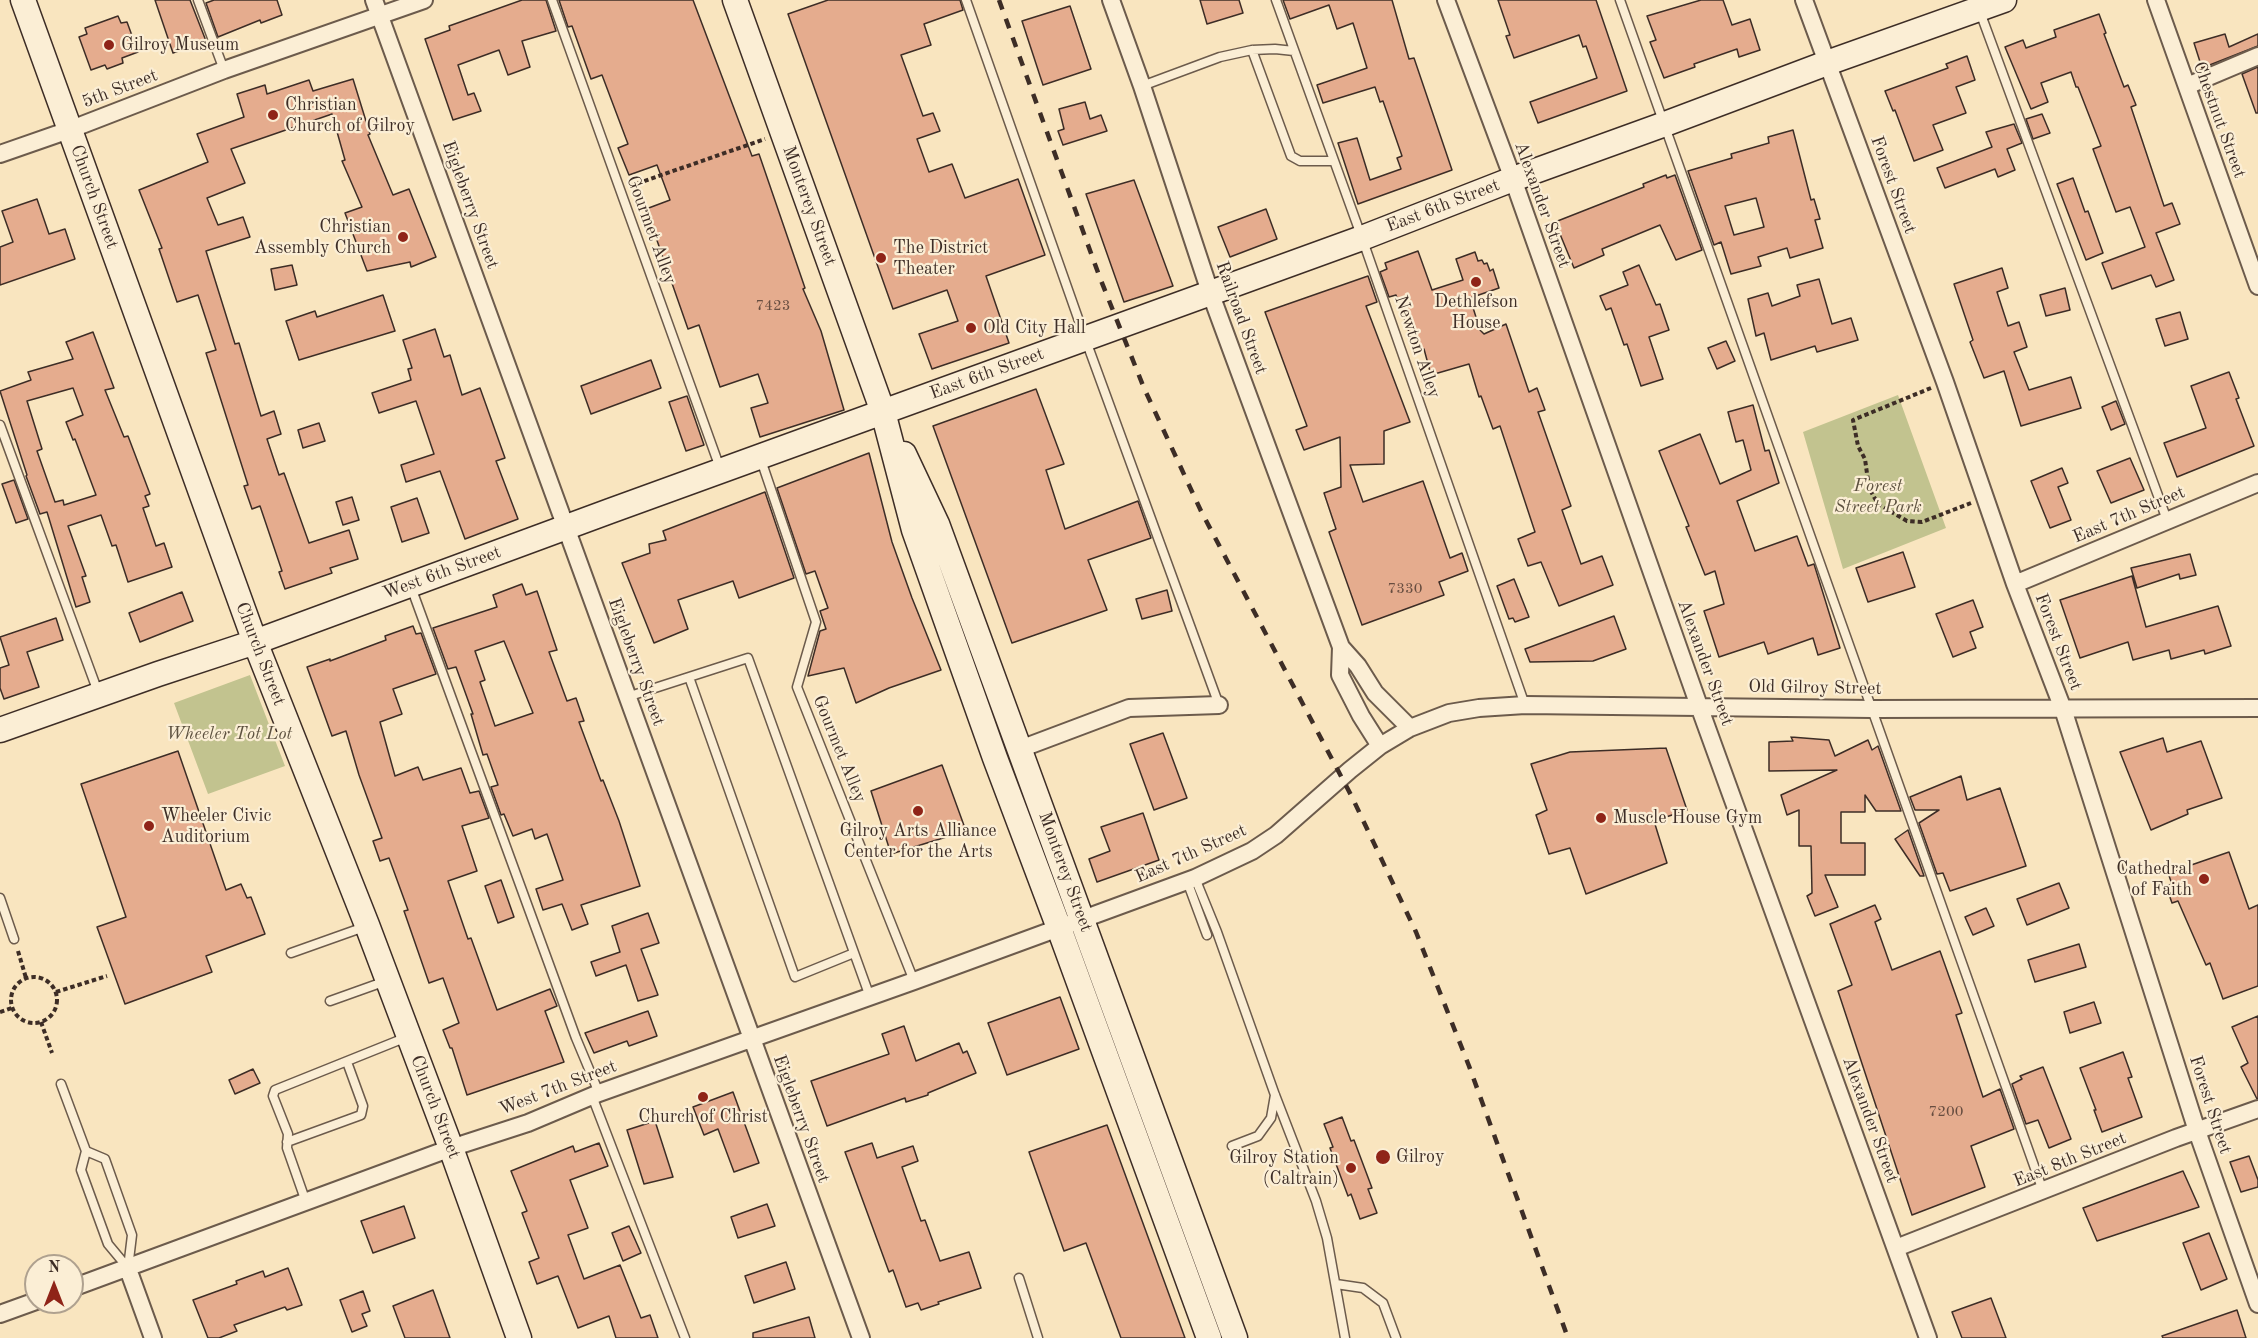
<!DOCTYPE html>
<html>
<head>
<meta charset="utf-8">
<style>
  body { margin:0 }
  #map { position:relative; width:2258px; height:1338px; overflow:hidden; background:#f9e5bf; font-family:"Old Standard TT",serif }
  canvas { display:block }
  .north { position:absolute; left:24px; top:1254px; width:60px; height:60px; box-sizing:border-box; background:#fbeed5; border:2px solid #afa18f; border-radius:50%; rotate:0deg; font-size:16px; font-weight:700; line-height:24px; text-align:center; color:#3d2d26 }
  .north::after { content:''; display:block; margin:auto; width:21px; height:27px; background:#8f2418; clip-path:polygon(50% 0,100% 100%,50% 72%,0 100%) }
</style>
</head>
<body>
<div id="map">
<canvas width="2258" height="1338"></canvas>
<div class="north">N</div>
</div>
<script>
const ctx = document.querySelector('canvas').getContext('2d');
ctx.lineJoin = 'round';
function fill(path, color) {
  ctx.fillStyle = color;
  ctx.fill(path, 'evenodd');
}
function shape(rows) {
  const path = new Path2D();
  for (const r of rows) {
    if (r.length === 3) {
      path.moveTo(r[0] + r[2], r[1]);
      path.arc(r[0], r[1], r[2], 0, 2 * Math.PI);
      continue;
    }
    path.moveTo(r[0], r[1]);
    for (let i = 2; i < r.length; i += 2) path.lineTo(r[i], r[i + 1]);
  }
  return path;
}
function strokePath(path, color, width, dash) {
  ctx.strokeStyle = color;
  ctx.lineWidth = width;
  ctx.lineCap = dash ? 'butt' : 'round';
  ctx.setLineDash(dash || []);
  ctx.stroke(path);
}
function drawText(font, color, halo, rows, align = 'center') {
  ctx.font = font + ' "Old Standard TT",serif';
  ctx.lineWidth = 4.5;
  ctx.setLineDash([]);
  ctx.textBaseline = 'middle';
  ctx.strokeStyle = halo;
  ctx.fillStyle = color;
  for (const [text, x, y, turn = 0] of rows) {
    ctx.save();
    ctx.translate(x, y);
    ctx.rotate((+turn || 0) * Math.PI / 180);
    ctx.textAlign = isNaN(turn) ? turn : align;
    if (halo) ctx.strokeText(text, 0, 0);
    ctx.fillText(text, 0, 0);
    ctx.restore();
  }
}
fill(shape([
  [1898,395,1946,528,1843,569,1803,432],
  [250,675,285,766,208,794,174,703]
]), '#c2c38f');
const building = shape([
  [155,0,190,0,206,41,173,53,155,0],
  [214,0,277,0,282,15,261,23,260,20,218,37,206,3,214,0],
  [522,0,546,0,556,31,522,41,530,67,508,75,499,50,458,65,468,95,474,93,481,111,453,120,425,39,450,30,449,26,522,0],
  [559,0,693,0,752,156,759,154,805,288,803,289,821,331,844,410,760,437,751,408,768,403,758,374,720,387,699,325,688,329,646,209,670,200,657,165,629,175,618,148,628,144,602,75,591,79,572,26,568,27,559,0],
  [828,0,960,0,963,10,924,24,931,45,901,55,923,116,933,113,940,131,917,139,929,172,952,164,965,198,1018,179,1045,255,986,276,1009,343,932,369,919,334,958,321,947,290,893,309,788,14,828,0],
  [1200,0,1239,0,1243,13,1207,24,1200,0],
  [1283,0,1392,0,1409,59,1414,58,1452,170,1358,204,1338,143,1357,138,1370,180,1401,169,1397,158,1402,156,1383,101,1380,102,1375,87,1323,103,1317,85,1367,68,1353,23,1337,29,1329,5,1290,19,1283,0],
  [1498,0,1596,0,1627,91,1538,123,1530,102,1597,78,1586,46,1583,47,1579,35,1514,58,1506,36,1510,35,1498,0],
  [1701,0,1723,0,1732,25,1750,19,1760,50,1739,57,1737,49,1694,64,1695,67,1664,78,1650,42,1656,40,1647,16,1701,0],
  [1070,6,1091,69,1043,85,1022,21,1070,6],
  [2099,14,2106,33,2104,34,2124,87,2128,85,2136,105,2131,107,2164,206,2172,203,2180,224,2156,233,2174,280,2156,287,2151,275,2112,289,2102,263,2145,247,2130,207,2116,212,2093,149,2101,146,2078,87,2076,87,2071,72,2041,83,2048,102,2031,109,2005,47,2023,40,2026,48,2056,37,2054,30,2099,14],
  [118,16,121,23,127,22,138,52,122,58,123,63,107,69,105,65,91,70,79,37,87,34,85,28,118,16],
  [2225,34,2229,47,2258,34,2258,46,2202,68,2194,43,2225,34],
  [1967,56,1975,80,1956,87,1966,113,1933,125,1943,150,1914,161,1895,110,1893,111,1885,91,1948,68,1946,64,1967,56],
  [2258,67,2258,113,2256,113,2242,74,2258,67],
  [353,79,370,134,368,135,393,195,409,189,436,257,411,267,410,262,367,271,345,213,362,207,342,161,345,160,332,114,231,149,245,183,207,198,218,225,243,217,250,237,206,251,235,344,239,343,261,416,274,411,281,434,267,439,279,475,284,473,309,543,349,530,358,559,330,568,332,573,285,589,279,572,282,571,260,506,252,509,244,486,248,485,206,353,216,350,198,295,177,302,159,249,162,248,139,190,208,162,197,134,244,117,237,94,265,85,267,94,309,80,313,91,353,79],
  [1085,102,1090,119,1101,115,1107,131,1063,145,1058,131,1064,129,1059,109,1085,102],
  [2042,114,2050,133,2033,139,2026,119,2042,114],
  [2014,124,2022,143,2007,149,2015,170,1998,177,1995,169,1945,188,1937,168,1992,147,1986,132,2014,124],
  [1793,130,1811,200,1814,199,1820,219,1815,220,1823,248,1790,258,1787,248,1758,257,1761,266,1731,274,1721,242,1714,245,1688,171,1732,158,1731,154,1769,143,1768,137,1793,130],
  [1756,198,1764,227,1734,235,1725,206,1756,198],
  [1666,175,1667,178,1675,175,1702,250,1676,260,1660,225,1602,249,1604,255,1574,268,1555,222,1644,187,1643,184,1666,175],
  [2073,178,2085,212,2088,211,2103,253,2086,260,2057,184,2073,178],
  [1134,180,1173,286,1124,302,1086,194,1134,180],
  [37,199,49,234,65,229,75,259,0,285,0,247,13,242,2,211,37,199],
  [1266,209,1277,239,1230,257,1218,227,1266,209],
  [1418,251,1432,290,1463,280,1456,259,1475,252,1478,261,1482,260,1484,264,1487,263,1490,271,1493,269,1499,288,1470,298,1480,330,1484,334,1506,324,1529,392,1537,388,1545,410,1538,412,1571,506,1562,510,1581,564,1602,556,1613,585,1559,606,1541,562,1528,566,1518,539,1535,532,1500,426,1493,429,1481,396,1479,397,1469,364,1431,375,1424,349,1416,352,1396,295,1389,297,1380,272,1387,269,1385,263,1418,251],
  [292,265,297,285,275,290,271,269,292,265],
  [1639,265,1656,305,1660,304,1669,330,1649,337,1663,379,1641,386,1627,344,1624,345,1611,308,1606,310,1600,296,1628,285,1623,272,1639,265],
  [2002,268,2008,288,1997,292,2008,326,2019,322,2027,347,2014,352,2029,390,2071,377,2081,408,2021,426,2004,371,1984,378,1970,342,1973,340,1954,284,2002,268],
  [1368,276,1377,302,1366,306,1410,422,1384,431,1384,464,1350,465,1363,502,1423,481,1450,558,1462,553,1468,571,1439,582,1444,595,1362,625,1329,532,1336,529,1324,493,1341,487,1340,437,1304,450,1296,430,1307,426,1265,312,1368,276],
  [1819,279,1832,324,1851,318,1858,340,1817,352,1815,346,1771,360,1764,333,1756,336,1748,299,1768,293,1772,306,1800,296,1797,285,1819,279],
  [2065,288,2070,310,2046,316,2040,295,2065,288],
  [383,295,395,331,299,360,286,321,315,311,317,317,383,295],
  [2180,312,2188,339,2165,346,2156,319,2180,312],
  [435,329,444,357,450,355,462,395,480,388,505,458,496,461,518,519,465,539,440,471,406,482,401,465,434,454,416,401,379,413,372,393,411,380,408,369,412,368,403,340,435,329],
  [93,332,114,388,105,390,124,437,128,436,150,494,145,496,149,506,143,508,156,546,164,543,172,567,128,582,116,545,112,546,101,515,68,526,86,576,82,577,90,602,76,607,47,512,40,514,26,476,27,475,0,391,31,380,28,372,73,359,66,342,93,332],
  [73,388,83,415,66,422,73,440,75,439,96,495,64,505,63,500,55,502,37,451,42,449,27,401,73,388],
  [1726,341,1735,361,1717,369,1708,348,1726,341],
  [651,360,661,388,591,414,581,386,651,360],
  [2229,372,2239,398,2236,399,2254,446,2177,477,2164,443,2206,428,2191,386,2229,372],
  [1036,389,1064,464,1046,470,1065,529,1138,501,1151,538,1088,560,1107,610,1012,643,933,426,1036,389],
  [687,396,704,445,686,451,669,402,687,396],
  [2116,401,2125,424,2111,430,2102,407,2116,401],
  [1753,405,1765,451,1769,450,1779,483,1737,501,1755,551,1797,536,1808,566,1814,564,1840,648,1818,655,1813,638,1768,654,1764,642,1719,657,1704,611,1724,604,1715,571,1705,575,1686,527,1689,526,1659,451,1700,434,1720,484,1751,470,1743,440,1736,442,1728,412,1753,405],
  [319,423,325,441,303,448,298,430,319,423],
  [869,453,892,542,912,598,941,670,889,688,856,703,844,668,808,676,820,631,826,629,820,611,828,608,815,571,806,574,777,488,869,453],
  [2130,458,2144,490,2111,503,2097,471,2130,458],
  [2062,468,2068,483,2058,487,2071,520,2050,528,2031,481,2062,468],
  [14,480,28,519,16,523,2,484,14,480],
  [765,492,794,578,739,598,733,581,678,600,688,629,654,643,622,563,650,553,649,544,666,540,663,531,765,492],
  [352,497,359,520,343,525,336,502,352,497],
  [417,498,429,533,402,542,391,507,417,498],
  [1903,552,1915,587,1868,602,1856,568,1903,552],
  [2190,554,2196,575,2180,579,2179,574,2137,588,2131,568,2190,554],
  [2132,576,2146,627,2218,606,2231,646,2205,654,2204,650,2171,659,2169,650,2133,660,2128,642,2080,658,2060,600,2132,576],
  [1514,579,1529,617,1515,622,1513,618,1509,619,1497,586,1514,579],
  [522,584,526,595,537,591,557,650,549,652,567,701,576,698,584,721,579,722,601,781,603,780,619,821,640,886,581,905,588,924,572,930,562,904,543,910,536,889,563,880,547,834,535,839,532,829,513,836,504,814,501,815,491,787,498,785,487,754,483,755,471,714,473,714,456,667,448,669,433,628,497,607,493,595,522,584],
  [504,641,533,713,495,726,480,682,485,680,475,651,504,641],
  [1167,590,1172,611,1142,619,1136,599,1167,590],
  [182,592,193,621,140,642,129,613,182,592],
  [1973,600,1983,627,1970,632,1976,648,1953,657,1936,614,1973,600],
  [1614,616,1626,649,1593,661,1530,662,1525,649,1614,616],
  [56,618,63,640,27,652,39,687,4,699,0,688,0,668,9,665,0,637,56,618],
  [413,626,416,634,421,633,436,674,393,689,402,714,380,722,395,776,418,767,423,780,461,768,470,793,479,791,489,818,462,826,477,871,448,881,468,939,471,938,497,1010,550,989,557,1006,545,1011,564,1062,467,1095,452,1048,450,1048,443,1030,459,1023,443,978,429,983,404,911,408,910,389,858,380,861,373,841,382,838,359,775,346,731,332,736,307,667,330,659,330,661,386,640,385,636,413,626],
  [1163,733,1187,798,1154,810,1130,744,1163,733],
  [1791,737,1829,740,1835,756,1868,740,1872,750,1878,746,1901,811,1876,811,1865,795,1865,812,1841,812,1841,843,1865,843,1865,875,1825,875,1838,907,1815,916,1807,896,1812,893,1811,846,1799,846,1799,810,1787,815,1781,795,1837,770,1769,771,1769,742,1793,741,1791,737],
  [2163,738,2167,752,2201,741,2222,798,2187,810,2188,814,2151,830,2120,752,2163,738],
  [1666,748,1687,810,1654,821,1667,863,1586,894,1570,848,1549,854,1536,815,1547,810,1531,764,1570,752,1666,748],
  [178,751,226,890,241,884,247,898,251,897,265,934,206,956,212,972,125,1004,97,927,126,917,81,784,178,751],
  [942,765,966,831,891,854,871,791,942,765],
  [1961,776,1967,800,2000,788,2026,866,1950,891,1943,873,1937,874,1919,823,1939,810,1915,810,1910,797,1961,776],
  [1143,813,1159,860,1097,882,1089,859,1110,851,1101,827,1143,813],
  [1908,830,1924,876,1920,876,1895,839,1908,830],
  [2229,852,2249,909,2258,905,2258,986,2223,999,2210,963,2206,965,2178,901,2172,903,2166,886,2172,884,2168,873,2229,852],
  [501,880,514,917,498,923,485,886,501,880],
  [2059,883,2069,908,2027,925,2017,899,2059,883],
  [1875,905,1881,919,1875,922,1892,970,1940,951,1962,1013,1956,1015,1983,1097,2000,1089,2014,1129,1971,1146,1985,1187,1912,1215,1838,991,1852,985,1830,924,1875,905],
  [1986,908,1994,926,1973,935,1965,917,1986,908],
  [648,913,659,943,641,949,658,995,638,1001,626,965,596,976,591,962,620,952,612,926,648,913],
  [2079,944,2086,967,2035,982,2028,960,2079,944],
  [1060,997,1079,1049,1007,1075,988,1023,1060,997],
  [2094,1002,2101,1023,2070,1033,2064,1012,2094,1002],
  [648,1011,657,1036,629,1046,627,1041,594,1053,585,1033,648,1011],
  [2258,1016,2258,1099,2257,1099,2241,1067,2248,1063,2232,1027,2258,1016],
  [904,1026,916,1061,959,1043,963,1053,967,1051,976,1073,928,1093,928,1095,906,1102,905,1098,827,1126,811,1081,889,1054,882,1034,904,1026],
  [2123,1052,2132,1077,2128,1078,2142,1117,2102,1132,2094,1110,2096,1110,2080,1068,2123,1052],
  [2043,1067,2071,1139,2049,1148,2038,1120,2026,1124,2012,1084,2022,1079,2020,1076,2043,1067],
  [253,1069,260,1083,235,1094,229,1080,253,1069],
  [733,1092,759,1163,734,1172,718,1129,704,1135,693,1107,733,1092],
  [1342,1117,1351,1141,1354,1140,1372,1188,1368,1189,1377,1213,1360,1219,1351,1194,1348,1196,1330,1148,1333,1147,1324,1124,1342,1117],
  [655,1121,673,1177,644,1184,627,1130,655,1121],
  [1107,1125,1185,1338,1121,1338,1086,1243,1064,1251,1029,1152,1107,1125],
  [599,1143,608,1166,570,1180,588,1228,568,1235,584,1279,620,1265,641,1318,650,1315,658,1338,616,1338,609,1316,578,1328,558,1276,537,1284,529,1262,539,1258,522,1213,527,1211,511,1171,573,1146,575,1152,599,1143],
  [872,1143,877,1158,913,1146,918,1161,902,1167,921,1221,925,1220,940,1261,969,1252,981,1288,938,1302,939,1304,921,1310,918,1303,906,1307,893,1270,889,1272,845,1152,872,1143],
  [2249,1156,2258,1180,2258,1187,2241,1192,2230,1162,2249,1156],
  [2183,1171,2199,1207,2097,1241,2083,1208,2183,1171],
  [767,1204,775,1226,738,1238,731,1217,767,1204],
  [404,1206,415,1238,373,1253,361,1221,404,1206],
  [629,1226,641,1253,623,1261,612,1233,629,1226],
  [2209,1233,2227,1279,2201,1290,2183,1243,2209,1233],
  [786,1262,795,1289,754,1303,745,1276,786,1262],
  [288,1268,302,1305,287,1310,285,1307,234,1325,237,1331,219,1338,208,1338,193,1300,237,1284,236,1281,263,1271,265,1277,288,1268],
  [433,1290,450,1338,405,1338,393,1306,433,1290],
  [363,1291,370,1311,362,1314,367,1326,352,1332,340,1300,363,1291],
  [1991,1298,2006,1338,1962,1338,1952,1312,1991,1298],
  [2237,1310,2246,1338,2163,1338,2162,1336,2237,1310],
  [809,1317,815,1338,753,1338,753,1333,809,1317]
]);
fill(building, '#e5ac8e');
strokePath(building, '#3d2d26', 1.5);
const lane = shape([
  [198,0,224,70],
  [552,0,720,468],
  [966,0,1085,338,1219,705],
  [1276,0,1362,238,1525,705],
  [1620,0,2043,1191],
  [1980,12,2167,520],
  [1252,50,1291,156,1300,161,1334,161],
  [1142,86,1220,57,1252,50,1275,49,1294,51],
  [0,425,98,692],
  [761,460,816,622,797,687,914,981],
  [411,587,576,1038,599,1093],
  [689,677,795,977,854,953],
  [627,697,748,658,870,997],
  [1195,878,1217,932,1275,1095,1316,1201,1327,1238,1345,1338],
  [1187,881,1207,935],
  [0,898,14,939],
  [291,953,367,926],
  [330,1001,386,981],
  [61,1084,86,1151,81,1170,108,1244,128,1268],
  [592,1096,685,1338],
  [287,1142,361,1115,363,1106,347,1062],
  [1232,1146,1258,1136,1271,1118,1275,1095],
  [86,1151,105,1159,132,1235,128,1268],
  [306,1202,287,1148,288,1134,273,1096,275,1090,407,1037],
  [1019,1278,1038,1338],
  [1336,1284,1363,1288,1383,1303,1396,1338]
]);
const street = shape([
  [374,0,861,1338],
  [1111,0,1142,86,1210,292,1341,647,1340,675,1361,716,1380,746],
  [1446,0,1513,179,1699,706,1928,1338],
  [1804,0,1945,382,2015,584,2063,709,2197,1131,2258,1304],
  [2156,0,2258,286],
  [2187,86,2258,56],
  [0,154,69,130,224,70,424,0],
  [2015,584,2258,483],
  [1341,647,1358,666,1375,693,1410,728],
  [1020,749,1129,708,1219,705],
  [1896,1248,2176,1138,2258,1109],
  [128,1269,153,1338],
  [72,1288,451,1148,528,1123,599,1093,914,981,1195,878,1252,851,1276,835,1350,770,1380,746,1410,728,1449,713,1479,708,1525,705,1872,709,2258,708],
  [0,1314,36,1301]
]);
const secondary = shape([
  [23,0,255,642,367,925,451,1148,519,1338],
  [735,0,883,412,914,530,995,758,1059,928,1209,1338],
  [904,454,937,524,1235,1338],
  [0,730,158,674,255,642,610,511,1362,238,1513,179,1665,124,1827,63,2004,0]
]);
strokePath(lane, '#6c5b4c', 11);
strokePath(street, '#6c5b4c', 20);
strokePath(secondary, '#3d2d26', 27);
strokePath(shape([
  [630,186,765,139],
  [1931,388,1853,420,1858,446,1865,459,1869,488,1878,504,1907,521,1922,522,1971,503],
  [18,951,26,978],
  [34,1000,23],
  [56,992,107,976],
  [0,1012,12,1008],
  [41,1022,52,1053]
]), '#3d2d26', 4, [4.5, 3]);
strokePath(lane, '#fbeed5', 8);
strokePath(street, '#fbeed5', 16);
strokePath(secondary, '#fbeed5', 24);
strokePath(shape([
  [999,0,1100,278,1144,388,1201,511,1352,797,1416,932,1469,1066,1568,1338]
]), '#3d2d26', 4.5, [10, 10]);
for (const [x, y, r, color] of [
  [109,45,6,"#8f2418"],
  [273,115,6,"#8f2418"],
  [403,237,6,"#8f2418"],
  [881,258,6,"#8f2418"],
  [1476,282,6,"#8f2418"],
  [971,328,6,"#8f2418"],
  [918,811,6,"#8f2418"],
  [1601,818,6,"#8f2418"],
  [149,826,6,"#8f2418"],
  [2204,879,6,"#8f2418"],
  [703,1097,6,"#8f2418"],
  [1383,1157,8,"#8f2418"],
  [1351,1168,6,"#8f2418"]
]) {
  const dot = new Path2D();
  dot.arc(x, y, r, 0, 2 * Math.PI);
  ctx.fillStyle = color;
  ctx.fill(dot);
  strokePath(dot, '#fbeed5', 2);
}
drawText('15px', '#674d40', null, [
  ["7423",773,306],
  ["7330",1405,589],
  ["7200",1946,1112]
]);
drawText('18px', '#3d2d26', '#fbeed5', [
  ["Gilroy Museum",121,45],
  ["Christian",285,105],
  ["Church of Gilroy",285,126],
  ["Christian",391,227,"right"],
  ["Assembly Church",391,248,"right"],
  ["The District",893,248],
  ["Theater",893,269],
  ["Dethlefson",1476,302,"center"],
  ["House",1476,323,"center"],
  ["Old City Hall",983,328],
  ["Wheeler Civic",161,816],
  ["Auditorium",161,837],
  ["Muscle House Gym",1613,818],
  ["Gilroy Arts Alliance",918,831,"center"],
  ["Center for the Arts",918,852,"center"],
  ["Cathedral",2192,869,"right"],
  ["of Faith",2192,890,"right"],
  ["Church of Christ",703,1117,"center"],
  ["Gilroy",1396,1157],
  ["Gilroy Station",1339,1158,"right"],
  ["(Caltrain)",1339,1179,"right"]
], 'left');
drawText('18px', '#3d2d26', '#fbeed5', [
  ["5th Street",120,89,-21],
  ["Chestnut Street",2219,120,70],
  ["Forest Street",1893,185,70],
  ["Church Street",94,197,70],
  ["Eigleberry Street",470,205,70],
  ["Alexander Street",1542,205,70],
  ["Monterey Street",809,206,70],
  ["East 6th Street",1443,206,-21],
  ["Gourmet Alley",651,230,70],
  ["Railroad Street",1241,318,70],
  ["Newton Alley",1417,347,71],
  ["East 6th Street",987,374,-20],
  ["East 7th Street",2129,515,-23],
  ["West 6th Street",442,573,-20],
  ["Forest Street",2058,642,69],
  ["Church Street",260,654,69],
  ["Eigleberry Street",636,662,70],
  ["Alexander Street",1705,663,70],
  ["Old Gilroy Street",1815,688,1],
  ["Gourmet Alley",839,749,68],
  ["East 7th Street",1191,854,-24],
  ["Monterey Street",1065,872,70],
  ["West 7th Street",558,1088,-21],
  ["Forest Street",2210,1105,72],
  ["Church Street",435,1107,69],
  ["Eigleberry Street",801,1119,70],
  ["Alexander Street",1870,1120,70],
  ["East 8th Street",2070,1160,-22]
]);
drawText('italic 18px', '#5e5240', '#fbeed5', [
  ["Forest",1878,486],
  ["Street Park",1878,507],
  ["Wheeler Tot Lot",229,734]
]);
</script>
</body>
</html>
